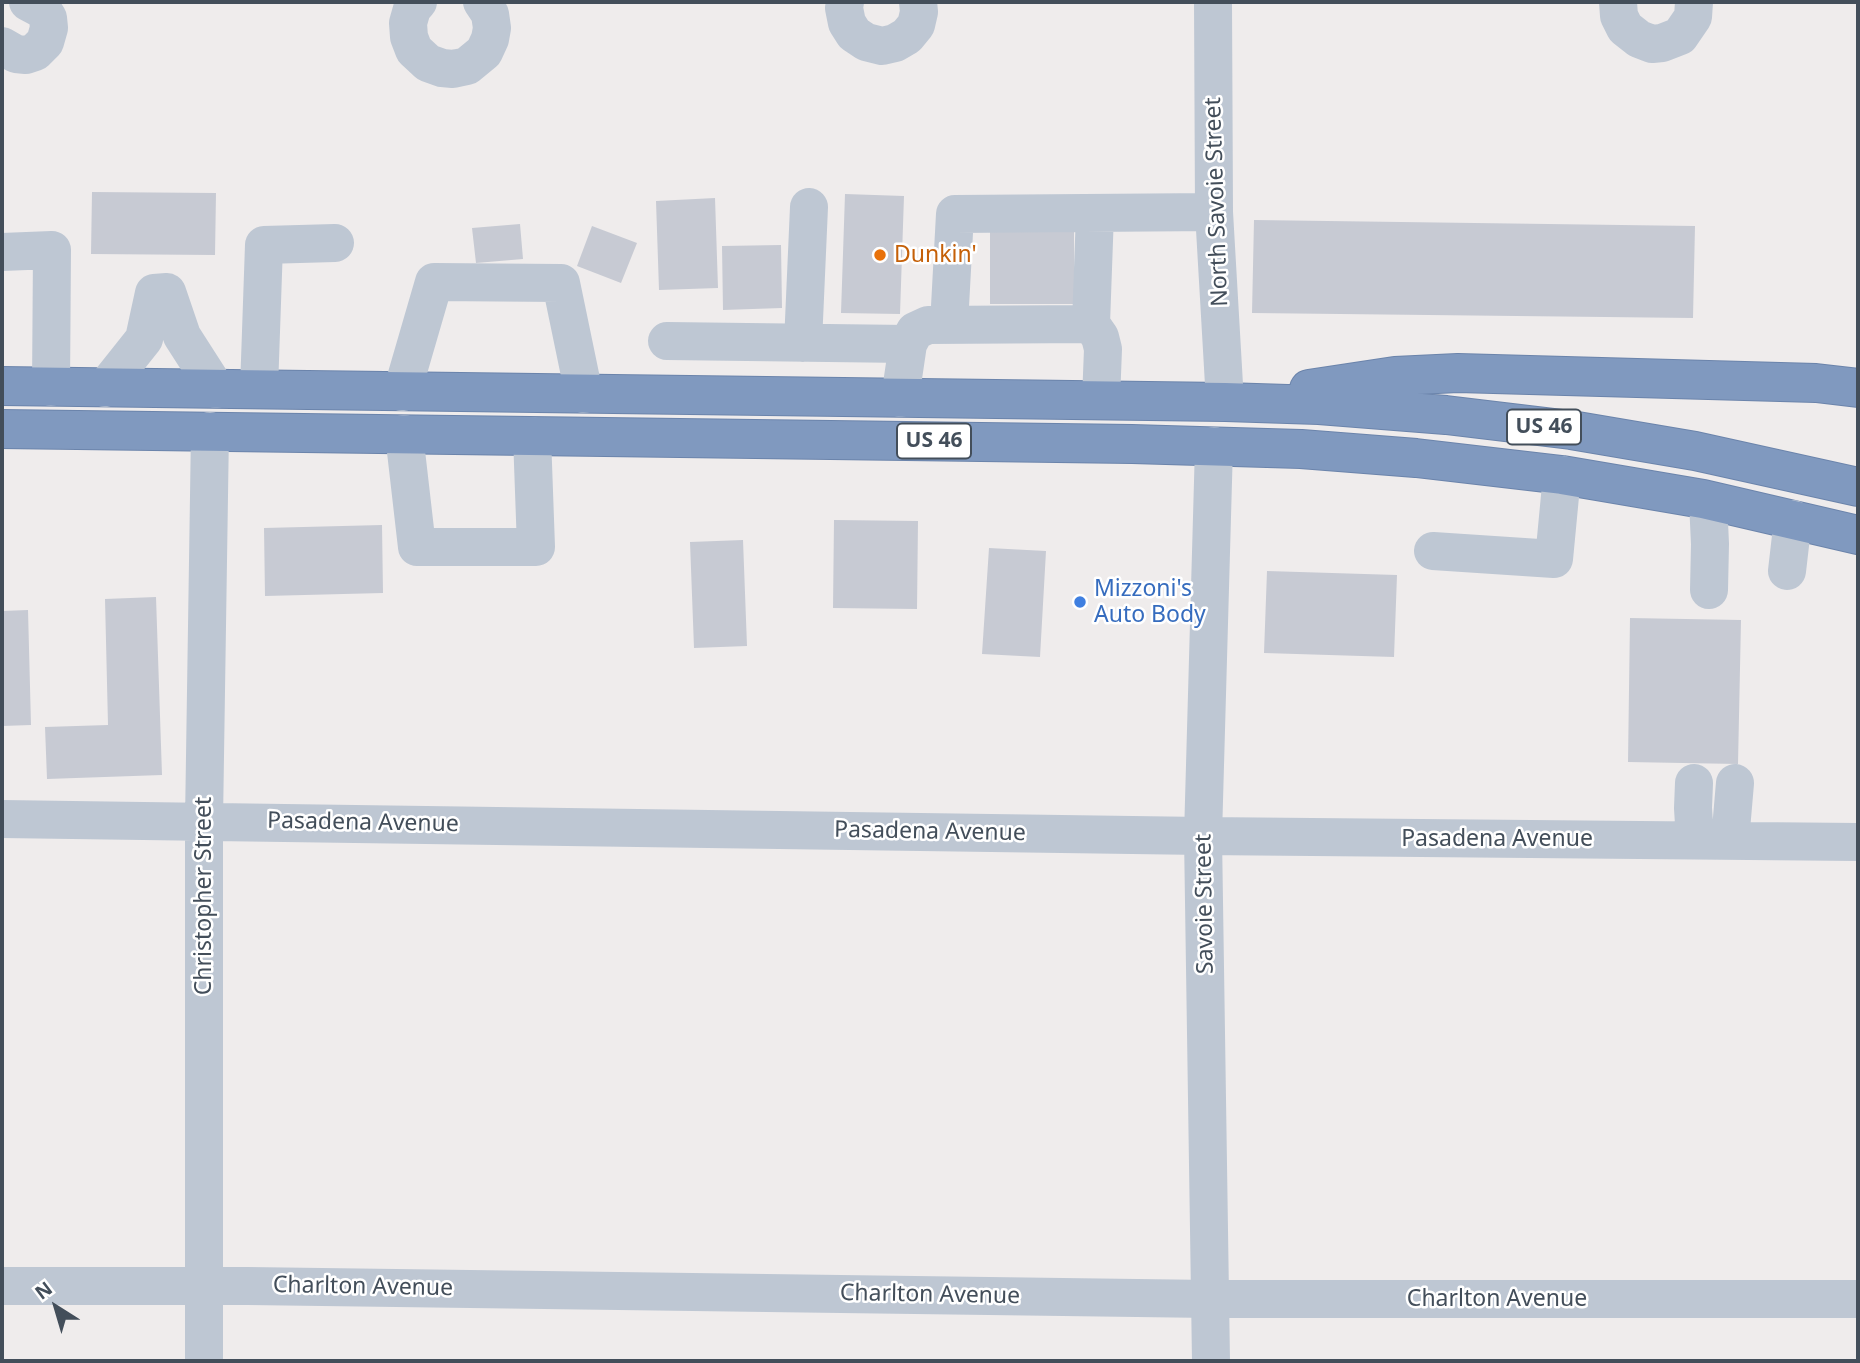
<!DOCTYPE html>
<html>
<head>
<meta charset="utf-8">
<style>
  body { margin:0 }
  #map { position:relative; width:1860px; height:1363px; overflow:hidden; background:#efecec; font-family:"Noto Sans",sans-serif }
  canvas { display:block }
  .frame { position:absolute; inset:0; border:4px solid #434e5a; pointer-events:none }
  .north { position:absolute; left:21px; top:1272px; width:70px; height:70px; -webkit-text-stroke:5px #fff; paint-order:stroke; rotate:323deg; font-size:19px; font-weight:700; line-height:28px; text-align:center; color:#434e5a }
  .north::after { content:''; display:block; margin:auto; width:24px; height:32px; background:#434e5a; clip-path:polygon(50% 0,100% 100%,50% 72%,0 100%) }
</style>
</head>
<body>
<div id="map">
<canvas width="1860" height="1363"></canvas>
<div class="frame"></div>
<div class="north">N</div>
</div>
<script>
const ctx = document.querySelector('canvas').getContext('2d');
ctx.lineJoin = 'round';
function fill(path, color) {
  ctx.fillStyle = color;
  ctx.fill(path, 'evenodd');
}
function shape(rows) {
  const path = new Path2D();
  for (const r of rows) {
    path.moveTo(r[0], r[1]);
    for (let i = 2; i < r.length; i += 2) path.lineTo(r[i], r[i + 1]);
  }
  return path;
}
function strokePath(path, color, width, dash) {
  ctx.strokeStyle = color;
  ctx.lineWidth = width;
  ctx.lineCap = dash ? 'butt' : 'round';
  ctx.setLineDash(dash || []);
  ctx.stroke(path);
}
function drawText(font, color, halo, rows, align = 'center') {
  ctx.font = font + ' "Noto Sans",sans-serif';
  ctx.lineWidth = 5;
  ctx.setLineDash([]);
  ctx.textBaseline = 'middle';
  ctx.strokeStyle = halo;
  ctx.fillStyle = color;
  for (const [text, x, y, turn = 0] of rows) {
    ctx.save();
    ctx.translate(x, y);
    ctx.rotate((+turn || 0) * Math.PI / 180);
    ctx.textAlign = isNaN(turn) ? turn : align;
    if (halo) ctx.strokeText(text, 0, 0);
    ctx.fillText(text, 0, 0);
    ctx.restore();
  }
}
fill(shape([
  [92,192,216,193,215,255,91,254],
  [845,194,904,196,900,314,841,313],
  [715,198,718,288,659,290,656,201],
  [1254,220,1695,226,1693,318,1252,313],
  [520,224,523,259,476,263,472,228],
  [592,226,637,243,621,283,577,266],
  [1074,226,1074,304,990,304,990,227],
  [781,245,782,308,723,310,722,246],
  [834,520,918,521,917,609,833,608],
  [382,525,383,593,265,596,264,528],
  [743,540,747,646,694,648,690,542],
  [989,548,1046,551,1040,657,982,654],
  [1267,571,1397,575,1394,657,1264,653],
  [156,597,162,775,47,779,45,727,108,725,105,599],
  [28,610,31,725,2,726,2,611],
  [1630,618,1741,620,1738,764,1628,762]
]), '#c7cad3');
const highway = shape([
  [2,386,1225,402,1319,405,1446,415,1571,430,1695,451,1858,487],
  [1309,389,1395,376,1458,373,1816,383,1858,388],
  [2,429,1132,444,1301,449,1416,458,1562,475,1703,499,1858,535]
]);
strokePath(highway, '#6b84ab', 40);
strokePath(shape([
  [418,2,412,9,408,23,409,37,414,50,428,63,442,68,453,69,467,66,484,52,490,39,492,28,490,14,482,2],
  [845,2,844,8,847,23,854,34,866,42,882,46,895,43,907,36,916,25,919,12,918,2],
  [1213,2,1214,212,1225,402],
  [1618,2,1619,16,1625,28,1639,39,1652,44,1662,43,1680,36,1693,17,1694,2],
  [2,46,16,54,26,55,35,52,45,42,49,28,48,18,43,10,28,2],
  [2,252,52,250,51,387],
  [1091,324,1095,213],
  [949,325,955,214,1214,212],
  [667,341,908,344],
  [803,343,809,207],
  [105,388,144,339,154,293,167,292,182,336,216,389],
  [259,389,264,245,335,243],
  [402,392,434,282,561,283,584,394],
  [900,398,908,344,915,331,928,325,1091,324,1100,337,1103,349,1101,400],
  [404,434,417,547,536,547,532,436],
  [1708,501,1710,544,1709,590],
  [1433,551,1554,559,1562,475],
  [1787,571,1793,519],
  [1694,783,1693,808,1695,840],
  [2,819,1203,836,1858,842],
  [1730,841,1735,783],
  [2,1286,248,1286,1211,1299,1858,1299],
  [204,1361,204,821,210,431],
  [1211,1361,1203,836,1214,446]
]), '#bec7d3', 38);
strokePath(highway, '#8099bf', 38);
for (const [x, y, r, color] of [
  [880,255,7,"#e8710a"],
  [1080,602,7,"#3f7fe0"]
]) {
  const dot = new Path2D();
  dot.arc(x, y, r, 0, 2 * Math.PI);
  ctx.fillStyle = color;
  ctx.fill(dot);
  strokePath(dot, '#fff', 2.5);
}
for (const [x, y, w] of [
  [1544,427,74],
  [934,441,74]
]) {
  const box = new Path2D();
  box.roundRect(x - w / 2, y - 17.5, w, 35, 5);
  ctx.fillStyle = '#fff';
  ctx.fill(box);
  strokePath(box, '#434e5a', 2);
}
drawText('bold 21px', '#434e5a', null, [
  ["US 46",1544,427],
  ["US 46",934,441]
]);
drawText('23px', '#434e5a', '#fff', [
  ["North Savoie Street",1217,202,-92],
  ["Pasadena Avenue",363,823,1],
  ["Pasadena Avenue",930,832,1],
  ["Pasadena Avenue",1497,839],
  ["Christopher Street",204,896,-90],
  ["Savoie Street",1205,904,-91],
  ["Charlton Avenue",363,1287,1],
  ["Charlton Avenue",930,1295,1],
  ["Charlton Avenue",1497,1299]
]);
drawText('23px', '#c56008', '#fff', [
  ["Dunkin'",894,255]
], 'left');
drawText('23px', '#366cbe', '#fff', [
  ["Mizzoni's",1094,589],
  ["Auto Body",1094,615]
], 'left');
</script>
</body>
</html>
